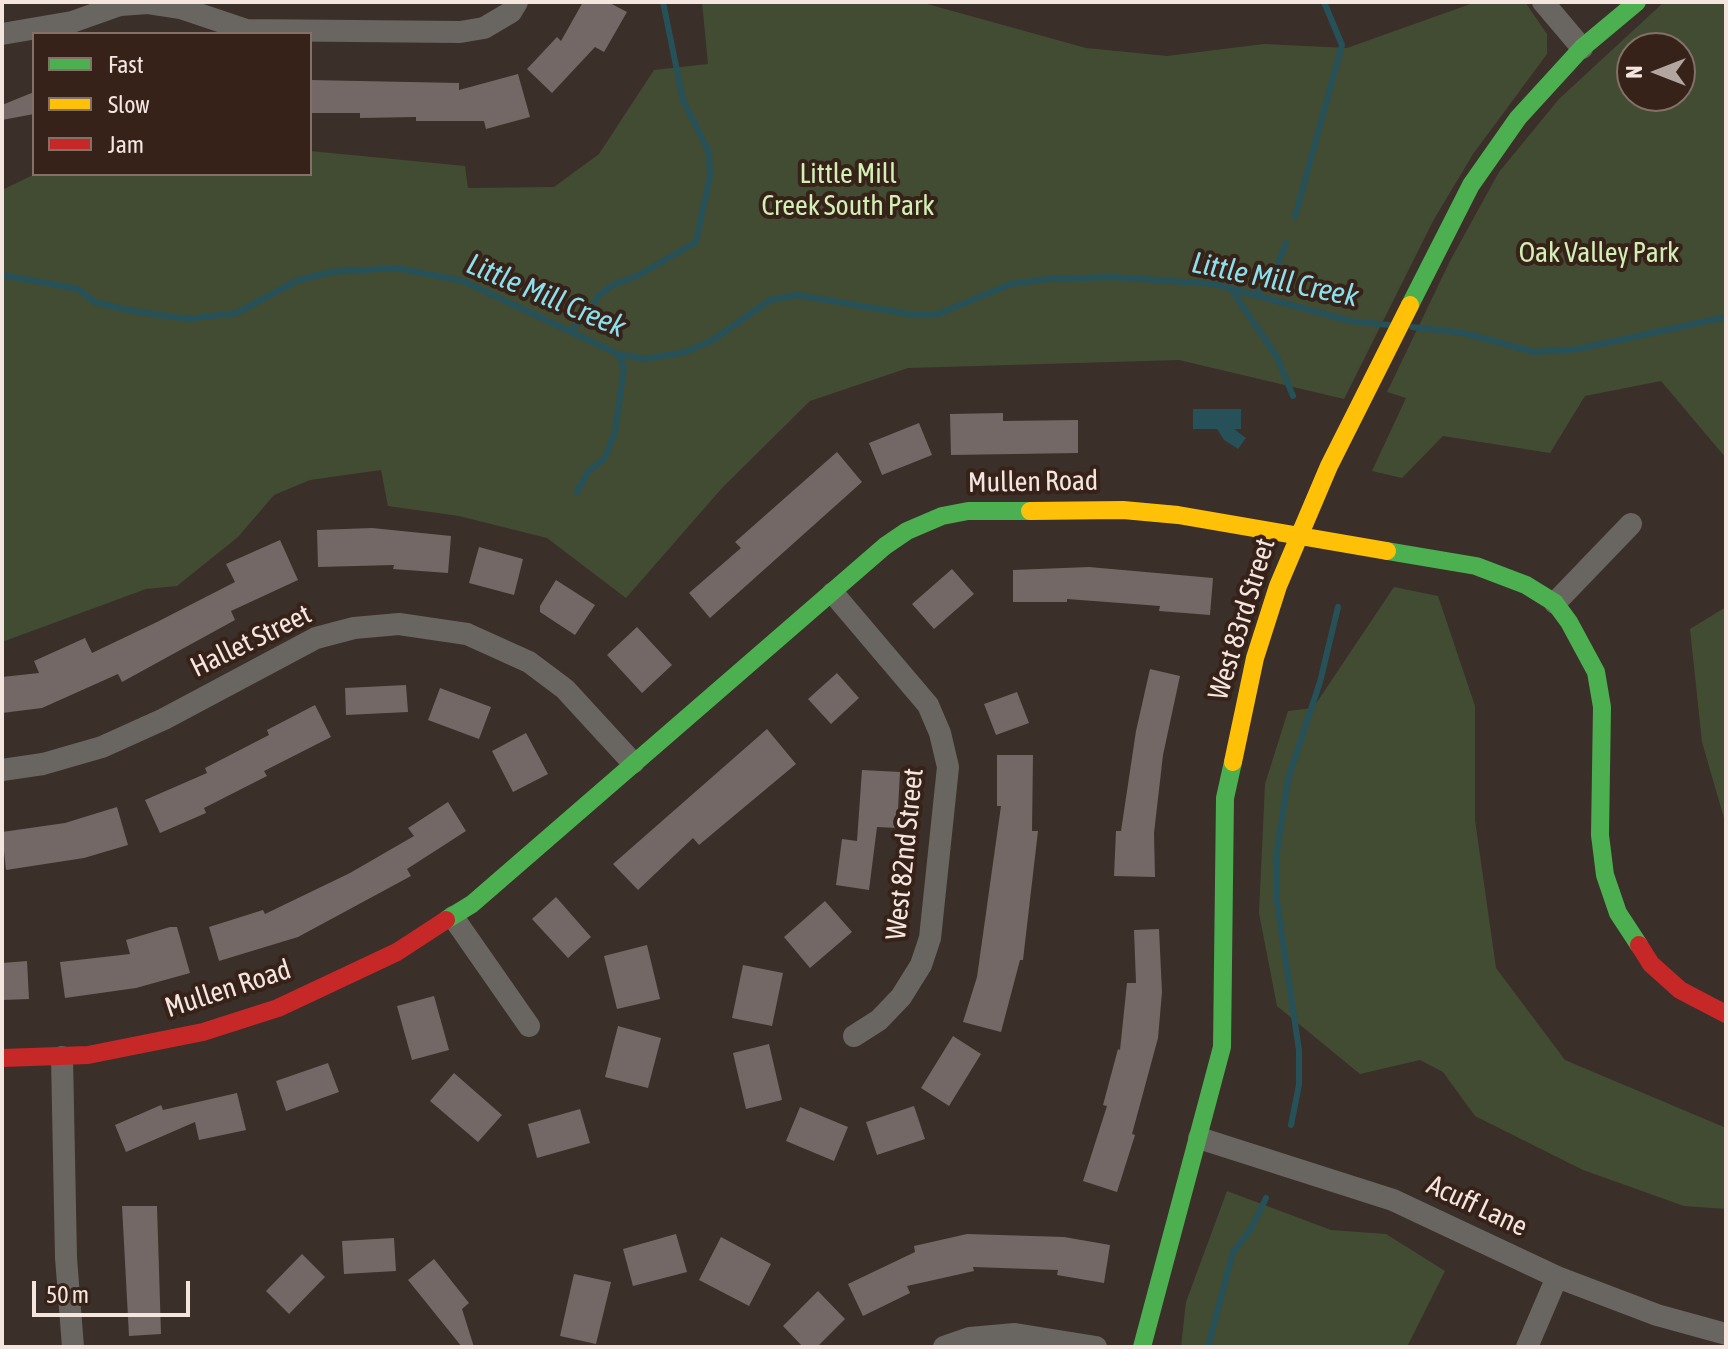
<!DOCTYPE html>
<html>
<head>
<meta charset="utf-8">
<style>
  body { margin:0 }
  #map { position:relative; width:1728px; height:1349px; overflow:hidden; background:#3b2f2a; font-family:"Asap Condensed",sans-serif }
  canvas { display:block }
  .frame { position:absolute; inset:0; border:4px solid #f4e5df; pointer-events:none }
  .legend { position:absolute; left:32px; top:32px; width:280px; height:144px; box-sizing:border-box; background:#372219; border:2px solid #837068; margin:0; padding:10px 14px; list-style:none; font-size:24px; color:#f4e5df }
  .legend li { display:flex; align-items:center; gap:16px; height:40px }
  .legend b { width:40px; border:2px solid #837068 }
  .north { position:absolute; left:1616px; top:32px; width:80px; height:80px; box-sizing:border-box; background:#372219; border:2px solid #837068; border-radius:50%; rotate:270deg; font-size:22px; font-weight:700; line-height:32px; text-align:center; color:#f4e5df }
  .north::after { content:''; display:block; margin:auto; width:28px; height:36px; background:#b3a5a0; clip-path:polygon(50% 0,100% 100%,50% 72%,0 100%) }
  .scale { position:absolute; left:32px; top:1281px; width:158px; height:36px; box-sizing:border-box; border:4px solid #f4e5df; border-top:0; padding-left:10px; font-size:24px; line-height:28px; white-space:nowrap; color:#f4e5df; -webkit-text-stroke:6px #372219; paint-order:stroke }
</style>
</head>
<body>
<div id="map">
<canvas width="1728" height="1349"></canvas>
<div class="frame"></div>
<ul class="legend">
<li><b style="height:10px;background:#4caf50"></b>Fast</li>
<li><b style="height:10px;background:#ffc107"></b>Slow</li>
<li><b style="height:10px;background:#c62828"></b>Jam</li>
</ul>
<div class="north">N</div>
<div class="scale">50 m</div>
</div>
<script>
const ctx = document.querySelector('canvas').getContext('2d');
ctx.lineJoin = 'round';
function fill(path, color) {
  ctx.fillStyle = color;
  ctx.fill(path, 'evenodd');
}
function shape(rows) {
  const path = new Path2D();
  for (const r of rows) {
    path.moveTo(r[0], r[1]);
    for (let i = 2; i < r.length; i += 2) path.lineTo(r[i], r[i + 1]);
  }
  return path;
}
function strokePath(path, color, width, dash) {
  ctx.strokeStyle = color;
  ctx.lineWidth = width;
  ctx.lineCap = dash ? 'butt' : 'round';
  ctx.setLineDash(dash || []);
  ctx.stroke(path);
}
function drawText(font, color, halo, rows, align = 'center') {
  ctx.font = font + ' "Asap Condensed",sans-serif';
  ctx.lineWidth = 8;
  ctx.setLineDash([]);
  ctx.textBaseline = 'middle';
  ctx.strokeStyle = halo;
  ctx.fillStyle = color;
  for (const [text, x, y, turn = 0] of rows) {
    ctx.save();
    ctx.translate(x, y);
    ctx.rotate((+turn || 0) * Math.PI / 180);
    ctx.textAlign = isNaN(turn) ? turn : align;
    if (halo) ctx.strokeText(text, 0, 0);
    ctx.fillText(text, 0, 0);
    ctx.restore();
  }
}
fill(shape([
  [702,2,920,2,1086,48,1167,56,1264,44,1347,48,1476,2,1525,2,1547,34,1547,54,1473,154,1433,221,1344,399,1179,360,908,368,810,401,722,488,626,598,547,538,459,516,388,506,381,470,310,480,274,495,238,537,177,586,146,589,2,642,2,190,35,174,310,174,310,151,465,166,468,188,554,187,599,154,654,70,708,64],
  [1664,2,1726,2,1726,458,1661,381,1585,396,1550,453,1443,436,1402,478,1372,471,1406,398,1387,392,1450,261,1499,172,1559,99],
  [1632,48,1680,48,1680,96,1632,96],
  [1394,587,1438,596,1475,706,1475,820,1496,968,1565,1060,1726,1128,1726,1209,1684,1206,1583,1170,1475,1116,1443,1072,1420,1060,1360,1074,1277,1006,1259,913,1265,784,1288,711,1313,708],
  [1726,607,1726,825,1702,742,1690,629],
  [1227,1191,1331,1230,1386,1234,1445,1271,1407,1347,1181,1347,1186,1302]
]), '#424c33');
fill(shape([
  [1241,409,1241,429,1234,429,1246,438,1238,449,1224,440,1217,429,1193,429,1193,409]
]), '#265158');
strokePath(shape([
  [1295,217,1342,45,1324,2],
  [2,275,78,289,95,302,127,310,187,319,237,313,296,281,330,272,396,268,463,281,618,354,645,359,686,352,713,340,770,300,797,295,909,314,936,315,1011,284,1048,279,1112,277,1214,284,1350,321,1389,325],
  [1231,289,1277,357,1293,396],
  [1254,295,1271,282,1286,243],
  [1412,327,1464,333,1534,352,1578,349,1726,317],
  [571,330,585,317,599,295,613,285,637,276,696,242,710,176,709,152,683,100,663,2],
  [577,492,588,472,605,458,615,432,624,368,618,354],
  [1291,1125,1299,1085,1299,1050,1277,902,1276,858,1288,779,1320,682,1338,607],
  [1208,1347,1233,1252,1251,1229,1266,1198]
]), '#265158', 6);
fill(shape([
  [583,2,608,2,627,12,604,52,595,47,552,93,527,69,557,37,561,41],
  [518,74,530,117,486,129,484,121,416,121,416,117,360,118,360,113,310,113,310,80,459,83,459,90],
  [34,92,34,114,2,120,2,105],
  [1003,413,1003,421,1078,420,1078,453,951,455,950,414],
  [919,423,932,455,882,475,869,443],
  [837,452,862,482,710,618,689,593,741,548,735,542],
  [372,528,451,536,448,573,393,569,394,565,318,567,317,530],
  [280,540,298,580,231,611,235,620,122,682,118,674,42,708,2,713,2,677,39,673,34,661,85,638,92,653,157,622,235,582,226,564],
  [479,547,523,559,514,595,469,583],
  [1089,567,1213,578,1210,615,1159,611,1160,606,1067,599,1067,602,1013,602,1013,570],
  [952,569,974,594,934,629,912,604],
  [556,580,595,605,575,635,540,612,540,606],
  [637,627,672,665,642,693,607,655],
  [1150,669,1180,676,1163,755,1154,833,1155,877,1114,876,1116,831,1121,831,1136,731],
  [837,673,859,698,831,724,808,699],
  [406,685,408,712,346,715,345,688],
  [440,688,491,707,479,739,428,720],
  [1017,692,1029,723,996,735,984,704],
  [315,705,331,737,264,771,267,776,204,808,206,813,160,833,145,800,207,773,205,768,269,735,267,730],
  [767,729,796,764,699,845,693,838,638,890,613,864],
  [526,733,548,774,513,792,492,751],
  [997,755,1033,755,1032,831,1038,831,1023,960,1020,960,1001,1032,963,1022,977,977,1001,806,997,806],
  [862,770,900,772,897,828,877,827,869,890,836,885,842,839,857,841],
  [448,802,466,831,407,869,411,876,298,937,219,961,209,927,263,910,265,914,350,873,414,836,408,828],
  [117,807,128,845,84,858,6,870,2,832,65,823],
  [556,897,591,937,568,958,532,919],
  [825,901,852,932,810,968,784,937],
  [170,927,177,927,190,973,136,988,65,998,60,962,130,954,126,940],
  [1159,929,1162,992,1158,1038,1132,1134,1135,1135,1117,1192,1083,1181,1107,1106,1103,1105,1118,1049,1120,1050,1127,983,1136,983,1134,930],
  [647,945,660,999,617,1009,604,956],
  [27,961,29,999,2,1000,2,963],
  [743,965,783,973,772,1026,732,1018],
  [434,996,449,1050,412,1060,397,1006],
  [618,1026,661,1038,648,1088,605,1077],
  [953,1036,981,1054,949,1106,921,1088],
  [769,1044,782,1100,746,1109,733,1053],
  [328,1063,339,1092,286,1111,276,1081],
  [454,1073,502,1115,478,1142,430,1101],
  [237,1093,246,1130,199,1140,195,1122,126,1152,115,1125,161,1105,163,1110],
  [914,1106,925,1139,877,1155,866,1122],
  [800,1107,848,1127,834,1161,786,1141],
  [580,1109,590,1143,537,1158,528,1124],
  [122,1206,157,1206,161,1334,129,1336],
  [676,1234,687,1272,633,1286,623,1249],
  [967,1234,1064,1237,1110,1245,1104,1283,1057,1275,1058,1270,973,1267,974,1271,907,1286,910,1293,863,1316,848,1284,915,1252,914,1246],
  [721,1237,771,1264,749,1306,699,1280],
  [394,1238,396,1271,344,1274,342,1241],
  [302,1254,325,1277,289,1314,266,1291],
  [434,1259,469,1303,462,1309,474,1347,462,1347,408,1280],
  [574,1274,611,1282,596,1344,560,1336],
  [818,1291,845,1319,817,1347,803,1347,783,1326]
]), '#736865');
strokePath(shape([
  [1543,2,1582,48],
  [2,34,72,22,120,5,148,3,181,8,246,30,460,32,484,28,511,12,517,2],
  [833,593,928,705,940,733,948,767,930,938,921,965,901,997,879,1020,854,1036],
  [1555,603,1631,524],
  [2,770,43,764,102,747,164,719,316,638,354,628,399,624,467,634,529,662,565,689,633,763],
  [453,917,529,1026],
  [62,1057,66,1258,73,1347],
  [1199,1138,1393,1200,1557,1277,1657,1315,1726,1334],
  [944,1347,970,1338,1015,1334,1096,1347],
  [1527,1347,1557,1277]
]), '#696561', 22);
strokePath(shape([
  [1410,305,1471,185,1518,118,1582,48,1637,2],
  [1387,551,1476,566,1526,585,1555,603,1569,622,1596,672,1602,707,1600,835,1605,875,1618,913,1639,945],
  [446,920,472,904,885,546,907,531,942,516,968,511,1030,511],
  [1142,1347,1222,1047,1225,798,1233,762]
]), '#4caf50', 18);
strokePath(shape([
  [1030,511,1123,510,1178,515,1387,551],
  [1233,762,1255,658,1278,586,1329,466,1410,305]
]), '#ffc107', 18);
strokePath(shape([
  [1639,945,1651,964,1680,990,1726,1014],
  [2,1058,88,1055,203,1032,278,1008,397,952,446,920]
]), '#c62828', 18);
drawText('28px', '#d2f0b5', '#372219', [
  ["Little Mill",848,174],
  ["Creek South Park",848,206],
  ["Oak Valley Park",1599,253]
]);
drawText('28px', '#f4e5df', '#372219', [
  ["Mullen Road",1033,482,-1],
  ["West 83rd Street",1242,619,-73],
  ["Hallet Street",251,641,-26],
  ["West 82nd Street",905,854,-84],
  ["Mullen Road",228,989,-18],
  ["Acuff Lane",1477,1206,25]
]);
drawText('italic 30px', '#8cdfed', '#372219', [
  ["Little Mill Creek",1275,280,12],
  ["Little Mill Creek",546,296,23]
]);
</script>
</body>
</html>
